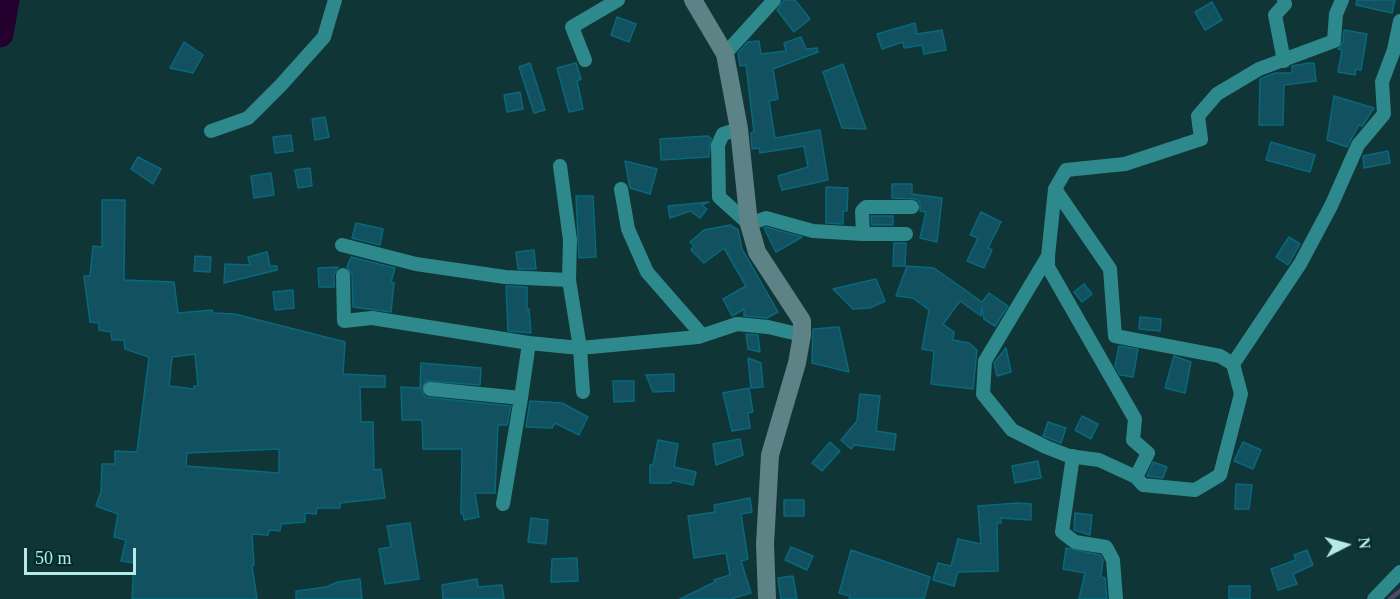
<!DOCTYPE html>
<html>
<head>
<meta charset="utf-8">
<style>
  body { margin:0 }
  #map { position:relative; width:1400px; height:599px; overflow:hidden; background:#0f3536; font-family:"Times New Roman",serif }
  canvas { display:block }
  .north { position:absolute; left:1316px; top:515px; width:60px; height:60px; -webkit-text-stroke:4px #042b2c; paint-order:stroke; rotate:84deg; font-size:16px; font-weight:700; line-height:24px; text-align:center; color:#b5e9ea }
  .north::after { content:''; display:block; margin:auto; width:21px; height:27px; background:#b5e9ea; clip-path:polygon(50% 0,100% 100%,50% 72%,0 100%) }
  .scale { position:absolute; left:24px; top:548px; width:112px; height:27px; box-sizing:border-box; border:3px solid #b5e9ea; border-top:0; padding-left:8px; font-size:18px; line-height:21px; white-space:nowrap; color:#b5e9ea; -webkit-text-stroke:4px #042b2c; paint-order:stroke }
</style>
</head>
<body>
<div id="map">
<canvas width="1400" height="599"></canvas>
<div class="north">N</div>
<div class="scale">50 m</div>
</div>
<script>
const ctx = document.querySelector('canvas').getContext('2d');
ctx.lineJoin = 'round';
function shape(rows) {
  const path = new Path2D();
  for (const r of rows) {
    path.moveTo(r[0], r[1]);
    for (let i = 2; i < r.length; i += 2) path.lineTo(r[i], r[i + 1]);
  }
  return path;
}
function strokePath(path, color, width, dash) {
  ctx.strokeStyle = color;
  ctx.lineWidth = width;
  ctx.lineCap = dash ? 'butt' : 'round';
  ctx.setLineDash(dash || []);
  ctx.stroke(path);
}
function fill(path, color) {
  ctx.fillStyle = color;
  ctx.fill(path, 'evenodd');
}
strokePath(shape([
  [1390,599,1400,591]
]), '#504666', 4.5);
strokePath(shape([
  [0,34,6,0]
]), '#24002e', 27);
const building = shape([
  [784,0,795,0,810,19,794,32,777,10,784,0],
  [1357,0,1395,0,1392,13,1356,5,1357,0],
  [1212,2,1222,20,1205,30,1195,12,1212,2],
  [617,17,636,24,629,42,611,35,617,17],
  [915,23,917,34,942,30,946,50,924,54,922,45,904,48,903,42,882,49,877,34,915,23],
  [1344,30,1367,34,1361,70,1356,69,1355,75,1338,72,1342,50,1338,49,1343,42,1344,30],
  [801,37,806,49,817,48,818,52,773,69,778,99,769,101,775,138,820,130,828,180,782,190,778,176,808,167,804,146,760,153,759,148,752,149,751,133,754,132,746,65,740,66,738,53,748,42,759,41,761,54,786,51,784,43,801,37],
  [184,42,203,55,193,73,170,68,184,42],
  [530,63,545,110,534,113,519,67,530,63],
  [576,63,581,79,577,81,583,109,569,112,557,68,576,63],
  [1309,63,1314,63,1316,81,1284,85,1283,125,1259,125,1260,79,1275,73,1292,73,1292,66,1309,63],
  [843,64,866,129,842,128,823,72,843,64],
  [520,92,523,109,507,112,504,95,520,92],
  [1334,96,1374,108,1362,126,1359,125,1347,147,1327,140,1334,96],
  [325,117,329,137,315,140,312,119,325,117],
  [291,135,293,151,275,153,273,137,291,135],
  [708,136,711,138,709,157,661,160,660,139,708,136],
  [1271,142,1315,155,1310,172,1266,160,1271,142],
  [1388,151,1390,163,1364,168,1363,156,1388,151],
  [138,157,161,169,153,184,131,169,138,157],
  [625,161,657,169,650,194,630,188,625,161],
  [310,168,312,186,298,188,295,170,310,168],
  [271,173,274,195,254,198,251,176,271,173],
  [892,184,912,184,912,194,942,198,937,242,920,238,926,212,920,211,920,203,916,199,892,198,892,184],
  [826,187,848,188,847,211,843,211,843,224,826,223,826,187],
  [576,196,593,196,596,257,579,258,576,196],
  [102,200,125,200,124,280,174,282,178,313,212,310,213,313,235,314,345,342,343,374,385,376,385,387,360,387,361,422,373,422,374,470,381,469,385,498,340,503,340,508,317,508,316,514,305,513,305,522,281,524,280,531,269,530,268,535,252,534,254,565,252,566,257,599,132,599,134,563,121,561,126,540,114,537,118,514,96,506,101,492,102,464,115,464,115,451,137,452,149,357,125,349,124,340,112,340,111,332,99,330,99,323,90,322,84,276,90,276,93,246,102,247,102,200],
  [195,354,198,386,194,386,194,389,169,386,172,357,195,354],
  [279,449,279,473,186,466,187,453,279,449],
  [709,202,702,205,707,209,700,218,690,211,670,218,668,206,709,202],
  [981,212,1001,222,988,248,992,250,984,268,967,261,978,238,970,235,981,212],
  [871,216,893,216,893,225,872,225,871,216],
  [356,223,383,229,380,245,352,238,356,223],
  [730,225,738,230,742,249,778,312,767,318,744,316,744,309,732,316,723,299,746,286,724,248,704,263,691,250,694,246,690,242,704,230,730,225],
  [766,227,802,237,776,252,764,228,766,227],
  [1289,237,1300,244,1288,265,1276,257,1289,237],
  [894,243,906,243,905,266,893,266,894,243],
  [534,250,536,269,518,269,516,252,534,250],
  [267,252,270,266,277,266,277,270,224,283,225,264,250,265,248,257,267,252],
  [195,256,211,257,210,272,194,271,195,256],
  [351,257,395,268,391,282,394,283,391,312,353,307,352,275,347,267,351,257],
  [907,266,934,268,982,302,989,293,1008,306,995,326,984,319,982,308,981,316,960,301,943,324,954,332,953,340,969,343,977,350,973,389,931,384,934,351,922,349,929,310,913,298,896,296,907,266],
  [338,267,334,275,334,287,319,287,318,268,338,267],
  [876,279,885,301,870,308,853,309,833,289,876,279],
  [1084,284,1092,294,1082,302,1074,292,1084,284],
  [506,286,527,287,527,310,529,309,531,333,508,331,506,286],
  [293,290,294,308,275,310,273,292,293,290],
  [1140,317,1161,319,1160,331,1139,329,1140,317],
  [839,327,849,372,812,363,813,329,839,327],
  [746,334,758,335,760,352,748,349,746,334],
  [1119,346,1138,349,1133,377,1120,375,1115,366,1119,346],
  [1006,348,1011,372,997,376,994,363,1006,348],
  [1174,356,1191,362,1185,393,1165,388,1174,356],
  [748,358,761,363,763,387,751,388,748,358],
  [421,363,481,368,480,385,427,381,421,388,425,397,511,406,507,425,498,425,495,493,475,493,479,517,464,520,463,513,461,514,462,449,423,449,422,420,402,420,401,387,420,388,421,363],
  [674,374,674,391,653,392,646,375,674,374],
  [613,381,634,381,634,401,614,402,613,381],
  [749,388,753,412,748,413,750,428,732,431,723,393,749,388],
  [860,394,880,396,876,431,896,434,894,450,854,445,851,449,841,440,857,421,860,394],
  [530,401,562,403,588,417,579,435,555,423,552,428,526,427,530,401],
  [1082,416,1098,424,1091,439,1075,430,1082,416],
  [1048,422,1066,428,1061,443,1043,436,1048,422],
  [740,439,743,455,716,465,713,444,740,439],
  [658,440,678,444,674,467,696,472,693,485,671,480,671,483,650,483,650,465,653,465,658,440],
  [830,442,840,451,822,471,812,463,830,442],
  [1243,442,1261,450,1253,469,1234,461,1243,442],
  [1038,461,1041,478,1015,483,1012,466,1038,461],
  [1153,462,1167,467,1163,478,1147,476,1153,462],
  [1236,484,1252,485,1249,509,1235,509,1236,484],
  [750,498,752,512,741,514,748,559,741,561,751,593,731,599,680,599,715,582,714,580,730,575,726,553,694,558,688,516,715,512,714,505,750,498],
  [784,500,804,500,804,516,784,516,784,500],
  [1018,503,1031,504,1031,520,1000,518,1001,523,997,523,998,571,958,572,954,586,933,580,938,563,951,566,958,539,981,544,978,506,1018,503],
  [1075,513,1092,515,1090,535,1074,530,1075,513],
  [531,518,548,520,546,544,528,542,531,518],
  [410,523,419,579,385,584,379,549,391,547,387,526,410,523],
  [791,547,813,556,807,570,785,560,791,547],
  [1066,548,1100,555,1103,560,1101,577,1105,578,1107,599,1079,599,1085,573,1063,569,1066,548],
  [851,550,930,577,924,599,849,599,850,596,839,593,851,550],
  [1307,550,1313,565,1293,574,1297,584,1278,590,1271,569,1296,560,1294,555,1307,550],
  [577,558,578,581,551,582,552,559,577,558],
  [793,576,797,599,781,599,778,578,793,576],
  [360,579,362,599,296,599,296,591,326,587,338,582,360,579],
  [477,579,478,587,502,585,504,599,443,599,442,585,477,579],
  [1229,586,1250,586,1250,599,1229,599,1229,586]
]);
fill(building, '#125160');
strokePath(building, '#09687d', 1.5);
strokePath(shape([
  [725,54,774,0],
  [585,60,572,27,618,0],
  [1284,61,1275,15,1285,4,1284,0],
  [739,129,723,134,718,145,719,197,749,224,766,218,813,231,863,234,862,211,866,207,912,207],
  [211,131,248,118,281,85,324,37,335,0],
  [560,166,570,240,569,280,580,348,583,392],
  [621,189,628,229,647,272,702,335],
  [1055,189,1110,269,1115,336,1220,356,1233,364],
  [863,234,906,234],
  [342,245,416,264,505,277,569,280],
  [1048,256,1048,267,1135,419,1133,440,1148,453,1136,477,1099,460,1069,456,1046,447,1012,430,983,394,985,361,1048,256,1055,189,1066,170,1125,164,1201,139,1198,116,1217,94,1259,69,1334,41,1336,14,1342,0],
  [343,275,344,321,372,318,529,343,580,348,698,337,737,324,768,327,802,335],
  [430,389,521,398,529,343],
  [1073,456,1062,532,1075,542,1106,547,1113,560,1116,599],
  [1136,477,1143,485,1195,490,1220,475,1241,394,1233,364,1300,264,1331,206,1358,145,1384,114,1382,82,1394,50,1400,21],
  [503,504,521,398],
  [1374,599,1400,572]
]), '#2e898c', 14);
strokePath(shape([
  [693,0,725,54,739,129,749,224,757,252,802,321,802,335,797,363,770,455,765,544,767,599]
]), '#5d8386', 18);
</script>
</body>
</html>
